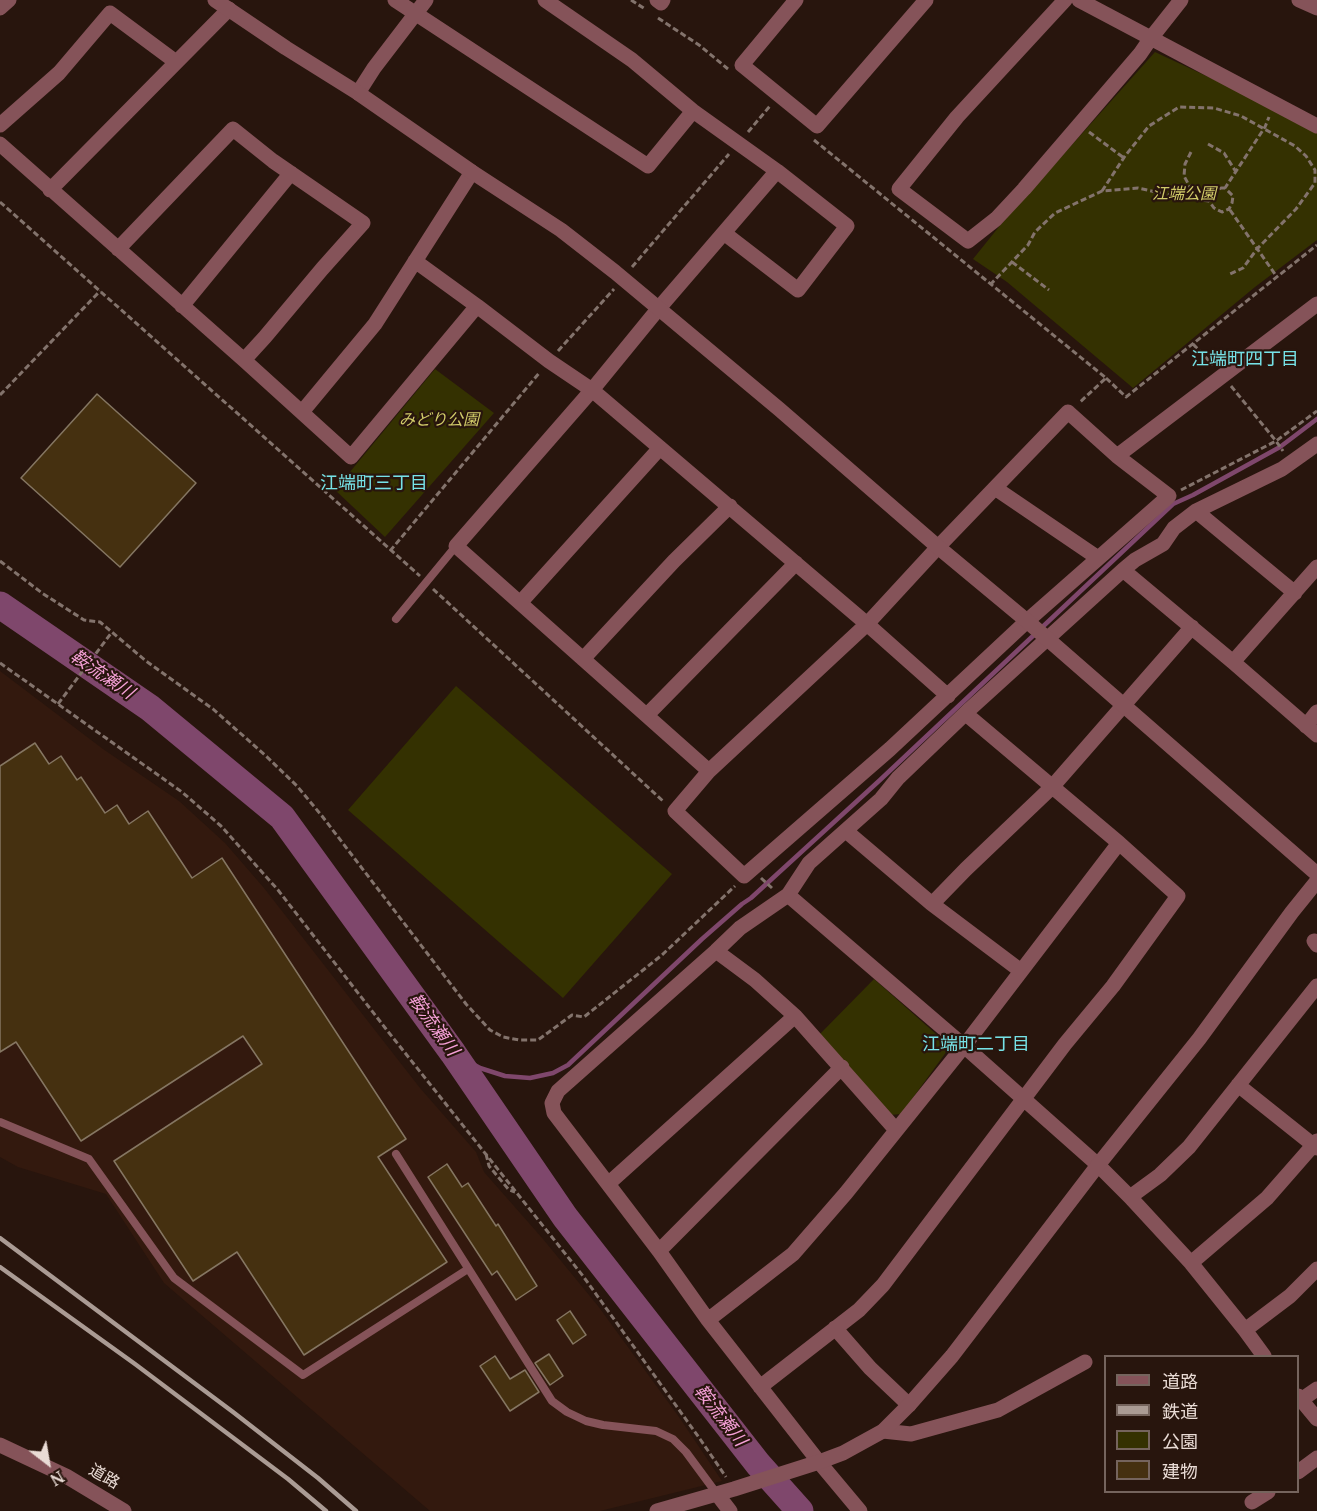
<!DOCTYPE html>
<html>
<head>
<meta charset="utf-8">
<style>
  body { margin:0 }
  #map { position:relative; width:1317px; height:1511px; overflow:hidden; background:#28150d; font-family:"Noto Serif","Noto Sans JP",serif }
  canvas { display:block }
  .legend { position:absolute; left:1104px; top:1355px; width:195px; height:138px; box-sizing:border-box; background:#28150d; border:2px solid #75645d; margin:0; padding:8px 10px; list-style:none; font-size:18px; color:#e9dbd5 }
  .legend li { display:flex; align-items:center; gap:12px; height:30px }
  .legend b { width:30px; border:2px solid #75645d }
  .north { position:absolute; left:18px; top:1433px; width:60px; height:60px; -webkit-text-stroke:4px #28150d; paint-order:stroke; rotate:149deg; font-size:16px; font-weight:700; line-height:24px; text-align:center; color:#e9dbd5 }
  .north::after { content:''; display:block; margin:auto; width:21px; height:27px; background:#e9dbd5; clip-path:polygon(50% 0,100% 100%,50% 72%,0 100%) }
</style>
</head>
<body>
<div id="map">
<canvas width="1317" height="1511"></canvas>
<ul class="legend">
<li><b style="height:8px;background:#855359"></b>道路</li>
<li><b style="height:8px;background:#aa9b94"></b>鉄道</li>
<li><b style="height:16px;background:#343101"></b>公園</li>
<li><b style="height:16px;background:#453010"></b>建物</li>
</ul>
<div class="north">N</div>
</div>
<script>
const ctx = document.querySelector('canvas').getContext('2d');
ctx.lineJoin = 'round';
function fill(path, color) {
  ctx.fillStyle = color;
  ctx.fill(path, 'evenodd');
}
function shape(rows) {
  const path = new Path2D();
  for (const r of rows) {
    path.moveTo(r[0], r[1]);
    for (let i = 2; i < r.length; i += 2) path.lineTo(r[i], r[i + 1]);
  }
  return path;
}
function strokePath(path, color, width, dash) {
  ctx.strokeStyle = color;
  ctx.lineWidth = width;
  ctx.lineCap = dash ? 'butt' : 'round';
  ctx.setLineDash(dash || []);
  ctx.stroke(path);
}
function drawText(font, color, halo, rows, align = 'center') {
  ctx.font = font + ' "Noto Serif","Noto Sans JP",serif';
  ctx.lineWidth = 4.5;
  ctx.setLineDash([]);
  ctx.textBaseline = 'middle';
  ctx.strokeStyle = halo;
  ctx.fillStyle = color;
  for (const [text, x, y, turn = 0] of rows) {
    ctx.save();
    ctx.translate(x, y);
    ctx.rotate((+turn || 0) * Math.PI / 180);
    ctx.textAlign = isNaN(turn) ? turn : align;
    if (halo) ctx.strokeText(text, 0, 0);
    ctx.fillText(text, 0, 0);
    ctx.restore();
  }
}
fill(shape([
  [0,671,103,749,179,801,225,843,264,888,420,1088,476,1152,484,1172,543,1239,598,1306,679,1417,722,1481,600,1511,430,1511,164,1283,106,1194,18,1167,0,1157]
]), '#33190e');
fill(shape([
  [1155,52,1247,95,1317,132,1317,240,1255,287,1133,388,1007,282,973,259,1002,223],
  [435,369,494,413,385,537,335,490],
  [456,686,672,874,563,998,348,810],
  [874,979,945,1042,947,1051,901,1114,890,1115,819,1035]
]), '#343101');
strokePath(shape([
  [453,1053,480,1068,505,1076,530,1078,553,1073,568,1065,702,939,742,904,751,898,880,780,1173,504,1193,495,1280,447,1317,419]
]), '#7f476c', 4.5);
strokePath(shape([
  [0,605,150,708,282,817,453,1053,565,1217,758,1464,800,1511]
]), '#7f476c', 27);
const building = shape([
  [97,394,196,483,120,567,21,478,97,394],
  [35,743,49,764,61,756,77,780,81,777,105,813,117,805,129,824,148,811,192,878,222,858,406,1139,378,1157,447,1262,304,1355,237,1252,193,1281,114,1161,262,1064,243,1036,81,1141,16,1042,0,1052,0,766,35,743],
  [447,1164,462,1187,468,1183,496,1226,498,1224,537,1286,516,1300,497,1271,492,1275,428,1177,447,1164],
  [570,1311,586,1335,573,1344,557,1320,570,1311],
  [549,1354,563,1376,550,1385,535,1363,549,1354],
  [495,1356,510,1379,525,1370,539,1392,510,1411,480,1366,495,1356]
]);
fill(building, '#453010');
strokePath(building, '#857662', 1.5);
strokePath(shape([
  [631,0,645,9],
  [658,18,699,45,728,69],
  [748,132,770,106],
  [1089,132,1124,158],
  [814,140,1106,378,1079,403],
  [1208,144,1224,153,1236,172],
  [1191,152,1185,164,1184,176,1196,198],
  [1225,188,1221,188,1212,193,1209,201,1214,208,1222,212,1229,209,1232,203,1233,196,1225,188,1265,127,1269,117],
  [1102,191,1125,156,1149,126,1179,107,1214,108,1241,116,1295,146,1306,156,1315,170,1315,183,1296,209,1257,249,1243,268,1228,275],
  [0,202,420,576],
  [1230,210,1277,277],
  [1012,262,1049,290],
  [632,267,729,154],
  [990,285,1028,245,1035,232,1055,213,1102,191,1138,188,1179,197,1209,201],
  [1193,344,1213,365],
  [558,351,614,289],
  [1106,378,1126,397,1317,245],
  [1231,386,1276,441,1283,451],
  [0,395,100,291],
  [1181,490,1276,441,1317,411],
  [390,551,540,372],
  [0,561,42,593,84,620,100,622,146,661,213,709,266,756,297,786,322,816,466,1004,490,1030,503,1037,519,1040,538,1040,572,1015,584,1017,662,955,735,886],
  [433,589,664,802],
  [0,663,182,792,221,826,278,890,386,1029,583,1276,700,1439,726,1477],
  [58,704,112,632],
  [761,878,772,888],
  [486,1154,489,1166,509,1190,515,1192]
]), '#83736c', 3, [6, 3]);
strokePath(shape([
  [396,619,456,546],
  [0,1122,89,1159,174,1278,303,1375,468,1269],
  [396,1154,552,1401,567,1412,586,1421,603,1425,656,1431,673,1439,686,1452,717,1494]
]), '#855359', 8);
strokePath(shape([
  [395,0,648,166,693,111],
  [545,0,632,60,693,111,777,171,847,226,798,290,724,233],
  [657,0,661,3,663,0],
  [796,0,742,65,817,126,926,0],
  [1065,0,957,117,899,189,968,241,996,219,1024,189,1140,54,1151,38,1181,0],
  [1079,0,1317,126],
  [358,93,374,68,426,0],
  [0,125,59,73,110,13,176,62],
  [0,144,244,360,351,457,477,306],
  [50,190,229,9],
  [118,249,233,129,273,161,363,223,322,269,265,337,244,360],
  [415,261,477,306,549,361,592,390,867,624,948,696],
  [182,306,291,173],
  [302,412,375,324,472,172],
  [1068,412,1117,456,1169,496,1027,621,890,749,744,876,675,811,709,771,867,624,938,547,1068,412],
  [1117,456,1317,304],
  [995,488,1098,558],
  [1196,511,1295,593],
  [1123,570,1233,662,1317,735],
  [520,603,660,448],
  [583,659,674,561,730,506],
  [1233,662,1317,567],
  [647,715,796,563],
  [1306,726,1317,712],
  [709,771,456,546,592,390,659,308,777,171],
  [846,831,932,904],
  [788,895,964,1046,1098,1165,1130,1197,1191,1263,1245,1330,1264,1356],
  [1317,945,1314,941,1317,945],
  [716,951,755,980,795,1016],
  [1021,971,932,904,966,869,1052,787,1192,627],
  [1238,1085,1317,1148],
  [608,1184,795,1016,896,1130],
  [1130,1197,1160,1175,1189,1147,1317,986],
  [659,1251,842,1067],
  [1191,1263,1267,1198,1317,1141],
  [708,1320,793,1254,846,1193,964,1046,1119,843],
  [835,1328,870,1368,909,1405],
  [1245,1330,1290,1296,1317,1269],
  [760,1387,859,1310,883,1285,1065,1044,1113,986,1178,896,1119,843,966,714],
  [1298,1396,1317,1419],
  [1301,1400,1317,1389],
  [883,1431,911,1434,998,1410,1085,1362],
  [0,1445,66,1476,124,1511],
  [1298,1472,1317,1458],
  [1252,1502,1268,1492],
  [860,1511,819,1462,708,1320,659,1251,554,1113,552,1103,558,1091,716,951,740,928,788,895,809,863,881,799,898,778,971,708,1123,570,1135,560,1163,544,1174,528,1196,511,1282,469,1317,444]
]), '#855359', 15);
strokePath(shape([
  [215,0,286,48,358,93,472,172,561,230,615,272,779,409,938,547,1027,621,1317,874],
  [1299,0,1317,8],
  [0,8,9,0],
  [717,1494,730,1511],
  [657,1511,734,1489,819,1462,843,1453,883,1431,909,1405,952,1356,1098,1165,1199,1039,1292,912,1317,881]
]), '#855359', 15);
strokePath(shape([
  [0,1238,233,1412,318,1478,356,1511],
  [0,1267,135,1364,288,1479,326,1511]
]), '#aa9b94', 4.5);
drawText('italic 16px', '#d1cb69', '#28150d', [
  ["江端公園",1184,194],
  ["みどり公園",439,420]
]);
drawText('16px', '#e9dbd5', '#28150d', [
  ["道路",104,1477,30]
]);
drawText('18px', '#76e2e7', '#28150d', [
  ["江端町四丁目",1245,360],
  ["江端町三丁目",374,484],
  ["江端町二丁目",976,1045]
]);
drawText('italic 18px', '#f5a0d7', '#28150d', [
  ["鞍流瀬川",102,675,34],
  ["鞍流瀬川",433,1025,54],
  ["鞍流瀬川",720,1416,52]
]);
</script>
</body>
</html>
